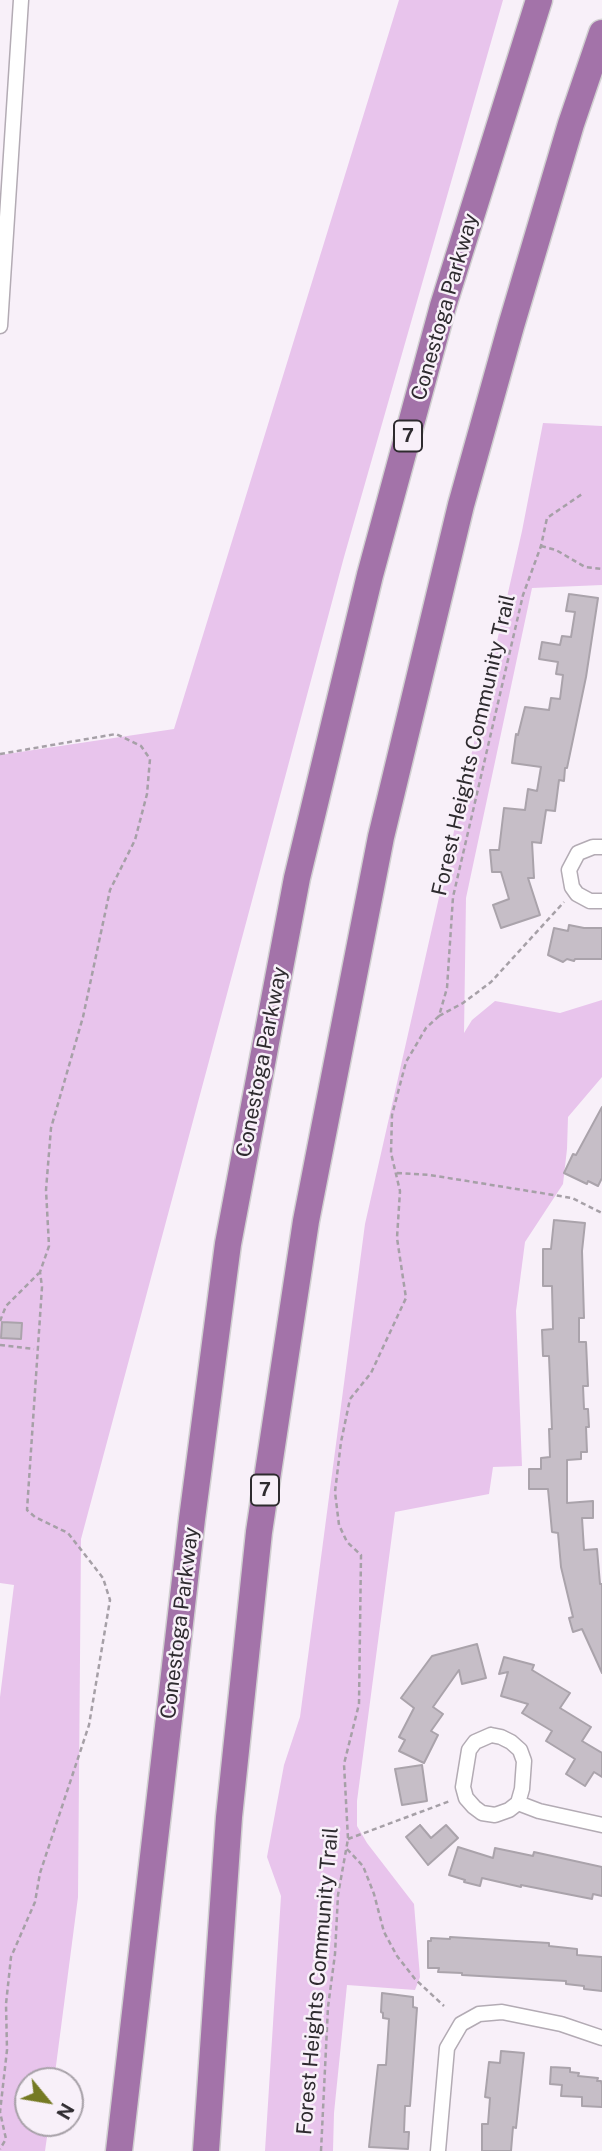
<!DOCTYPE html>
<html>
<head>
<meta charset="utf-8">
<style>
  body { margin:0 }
  #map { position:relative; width:602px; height:2151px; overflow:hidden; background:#f8f0f9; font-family:"Public Sans",sans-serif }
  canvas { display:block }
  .north { position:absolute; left:14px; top:2067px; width:70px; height:70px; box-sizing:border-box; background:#f8f0f9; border:2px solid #a7a1a8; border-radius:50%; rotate:120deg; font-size:19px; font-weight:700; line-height:28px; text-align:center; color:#2e2b2f }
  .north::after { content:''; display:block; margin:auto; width:24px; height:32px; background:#757a23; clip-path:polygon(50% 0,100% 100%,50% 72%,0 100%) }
</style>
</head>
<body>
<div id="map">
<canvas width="602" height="2151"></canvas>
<div class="north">N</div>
</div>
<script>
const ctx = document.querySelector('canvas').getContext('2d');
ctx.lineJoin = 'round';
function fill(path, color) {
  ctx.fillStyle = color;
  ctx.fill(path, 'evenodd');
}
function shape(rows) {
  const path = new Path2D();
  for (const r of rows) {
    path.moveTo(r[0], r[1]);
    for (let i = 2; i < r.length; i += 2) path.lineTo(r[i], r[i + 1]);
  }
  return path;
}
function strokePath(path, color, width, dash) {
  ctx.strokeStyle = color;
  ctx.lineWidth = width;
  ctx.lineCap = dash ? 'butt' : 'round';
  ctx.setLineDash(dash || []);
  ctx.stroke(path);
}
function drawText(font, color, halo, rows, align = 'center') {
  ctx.font = font + ' "Public Sans",sans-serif';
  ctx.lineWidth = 5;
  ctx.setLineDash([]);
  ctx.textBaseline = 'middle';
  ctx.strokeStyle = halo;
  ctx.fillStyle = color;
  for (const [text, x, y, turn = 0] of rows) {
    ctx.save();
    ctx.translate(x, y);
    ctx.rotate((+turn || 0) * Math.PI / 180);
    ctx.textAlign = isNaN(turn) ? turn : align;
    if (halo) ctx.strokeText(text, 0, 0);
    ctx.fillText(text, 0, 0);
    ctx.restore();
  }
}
fill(shape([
  [399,0,503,0,344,557,81,1539,78,1897,54,2081,28,2081,28,2123,49,2123,45,2151,0,2151,0,1697,14,1585,0,1583,0,755,174,729],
  [543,423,602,426,602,585,532,588,466,898,464,1033,472,1020,495,1001,560,1013,602,1000,602,1077,568,1117,567,1149,563,1184,525,1242,516,1311,522,1466,493,1467,489,1494,395,1512,357,1801,357,1826,367,1843,414,1904,420,1977,415,1990,347,1985,334,2113,333,2151,265,2151,281,1896,267,1857,284,1765,300,1717,365,1224,522,531]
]), '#e8c4ec');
const building = shape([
  [569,594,598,598,586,677,567,768,565,768,564,781,559,780,555,811,546,810,541,843,532,842,534,878,528,878,540,915,501,928,493,905,509,899,501,872,492,872,490,850,499,850,504,808,525,810,528,789,537,791,541,767,512,763,516,734,518,735,525,707,549,710,551,698,560,699,563,675,556,674,558,662,539,659,542,642,560,645,562,636,571,637,575,612,566,611,569,594],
  [569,925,584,928,602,928,602,959,575,959,574,961,567,959,563,962,548,955,554,928,568,931,569,925],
  [602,1107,602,1178,598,1186,588,1181,587,1184,564,1173,573,1154,576,1155,602,1107],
  [554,1220,585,1223,582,1251,584,1318,579,1318,579,1342,586,1342,588,1386,583,1386,584,1409,588,1409,589,1427,586,1427,587,1452,581,1452,581,1459,567,1460,567,1503,593,1501,593,1518,582,1518,584,1550,597,1549,600,1584,602,1584,602,1673,582,1629,573,1632,569,1618,573,1617,561,1567,558,1533,552,1532,548,1489,529,1489,529,1469,541,1469,541,1458,550,1457,549,1429,552,1429,549,1356,543,1356,542,1330,553,1329,552,1286,543,1286,543,1249,551,1249,554,1220],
  [2,1322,22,1323,21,1339,1,1338,2,1322],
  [477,1644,486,1678,462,1684,459,1670,433,1707,443,1714,431,1731,438,1735,424,1763,399,1751,405,1740,399,1737,414,1708,401,1698,432,1656,477,1644],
  [504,1657,534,1665,532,1670,570,1693,560,1708,591,1727,582,1741,602,1753,602,1777,594,1772,585,1786,566,1774,575,1759,546,1741,552,1731,522,1713,528,1704,501,1696,508,1672,499,1674,504,1657],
  [422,1765,427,1801,402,1805,395,1769,422,1765],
  [420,1825,431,1838,446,1825,458,1838,428,1865,406,1837,420,1825],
  [458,1847,493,1858,495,1848,533,1856,534,1852,602,1867,602,1896,593,1894,592,1899,521,1885,521,1887,482,1878,480,1886,464,1882,465,1880,449,1875,458,1847],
  [450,1937,549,1943,549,1946,577,1949,577,1955,602,1957,602,1991,584,1989,584,1986,566,1984,566,1981,462,1975,462,1973,438,1972,439,1968,428,1968,428,1941,431,1941,431,1938,450,1939,450,1937],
  [382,1993,413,1997,413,2007,417,2008,410,2106,405,2106,404,2132,409,2132,408,2149,369,2147,378,2065,386,2065,389,2019,383,2018,383,2013,381,2012,382,1993],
  [501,2051,524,2053,516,2128,513,2127,511,2151,482,2151,482,2124,488,2124,490,2098,485,2097,489,2062,500,2063,501,2051],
  [551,2067,570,2068,570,2072,579,2073,578,2076,598,2078,597,2081,601,2081,602,2085,602,2107,582,2106,582,2097,561,2096,562,2085,550,2084,551,2067]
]);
fill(building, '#c6bec7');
strokePath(building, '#aaa3ab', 2);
const minor = shape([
  [0,326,21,0],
  [602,847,593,847,578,853,569,870,572,887,577,894,590,901,602,901],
  [491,1735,501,1737,511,1742,520,1750,524,1761,522,1789,518,1803,509,1810,495,1815,482,1813,474,1807,466,1798,463,1787,469,1750,475,1742,491,1735],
  [518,1803,539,1811,602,1825],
  [438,2151,447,2048,461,2024,479,2014,502,2012,561,2024,602,2038]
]);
const motorway = shape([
  [119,2151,192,1519,228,1244,297,878,370,575,443,306,539,0],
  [206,2151,229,1817,259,1532,306,1221,381,837,461,505,511,326,571,124,602,33]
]);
strokePath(minor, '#b3abb4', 17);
strokePath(motorway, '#d1d0d1', 29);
strokePath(shape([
  [541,546,556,550,585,567,602,569],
  [0,754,116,734,141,746,150,759,147,794,135,840,110,890,83,1017,51,1128,46,1190,49,1246,40,1272,42,1287,27,1510,35,1517,68,1533,103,1578,110,1600,89,1725,40,1873,35,1902,11,1957,6,2004,7,2050,0,2112,6,2139,0,2149],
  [439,1016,463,1003,491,982,564,902],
  [397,1173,430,1175,572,1198,602,1213],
  [0,1321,6,1306,39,1273],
  [0,1345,34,1349],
  [348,1839,450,1801],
  [347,1849,363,1866,374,1894,384,1932,397,1956,415,1979,444,2006],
  [321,2151,328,2007,335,1954,338,1895,348,1839,344,1764,359,1704,361,1555,347,1542,339,1525,335,1492,341,1442,350,1399,371,1373,406,1298,397,1238,400,1191,391,1153,392,1115,406,1062,426,1028,439,1016,447,988,453,897,523,595,541,546,547,518,582,494]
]), '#a6a0a7', 2.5, [5, 3.5]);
strokePath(minor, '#fff', 14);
strokePath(motorway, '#a373a9', 26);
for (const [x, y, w] of [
  [408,436,28],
  [265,1490,28]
]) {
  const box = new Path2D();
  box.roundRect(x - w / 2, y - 15.5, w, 31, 5);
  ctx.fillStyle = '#f8f0f9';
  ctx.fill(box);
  strokePath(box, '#2e2b2f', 2);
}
drawText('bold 19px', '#2e2b2f', null, [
  ["7",408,436],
  ["7",265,1490]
]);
drawText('21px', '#2e2b2f', '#f8f0f9', [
  ["Conestoga Parkway",445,307,-74],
  ["Forest Heights Community Trail",474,745,-77],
  ["Conestoga Parkway",262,1062,-79],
  ["Conestoga Parkway",180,1623,-83],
  ["Forest Heights Community Trail",318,1981,-85]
]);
</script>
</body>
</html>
